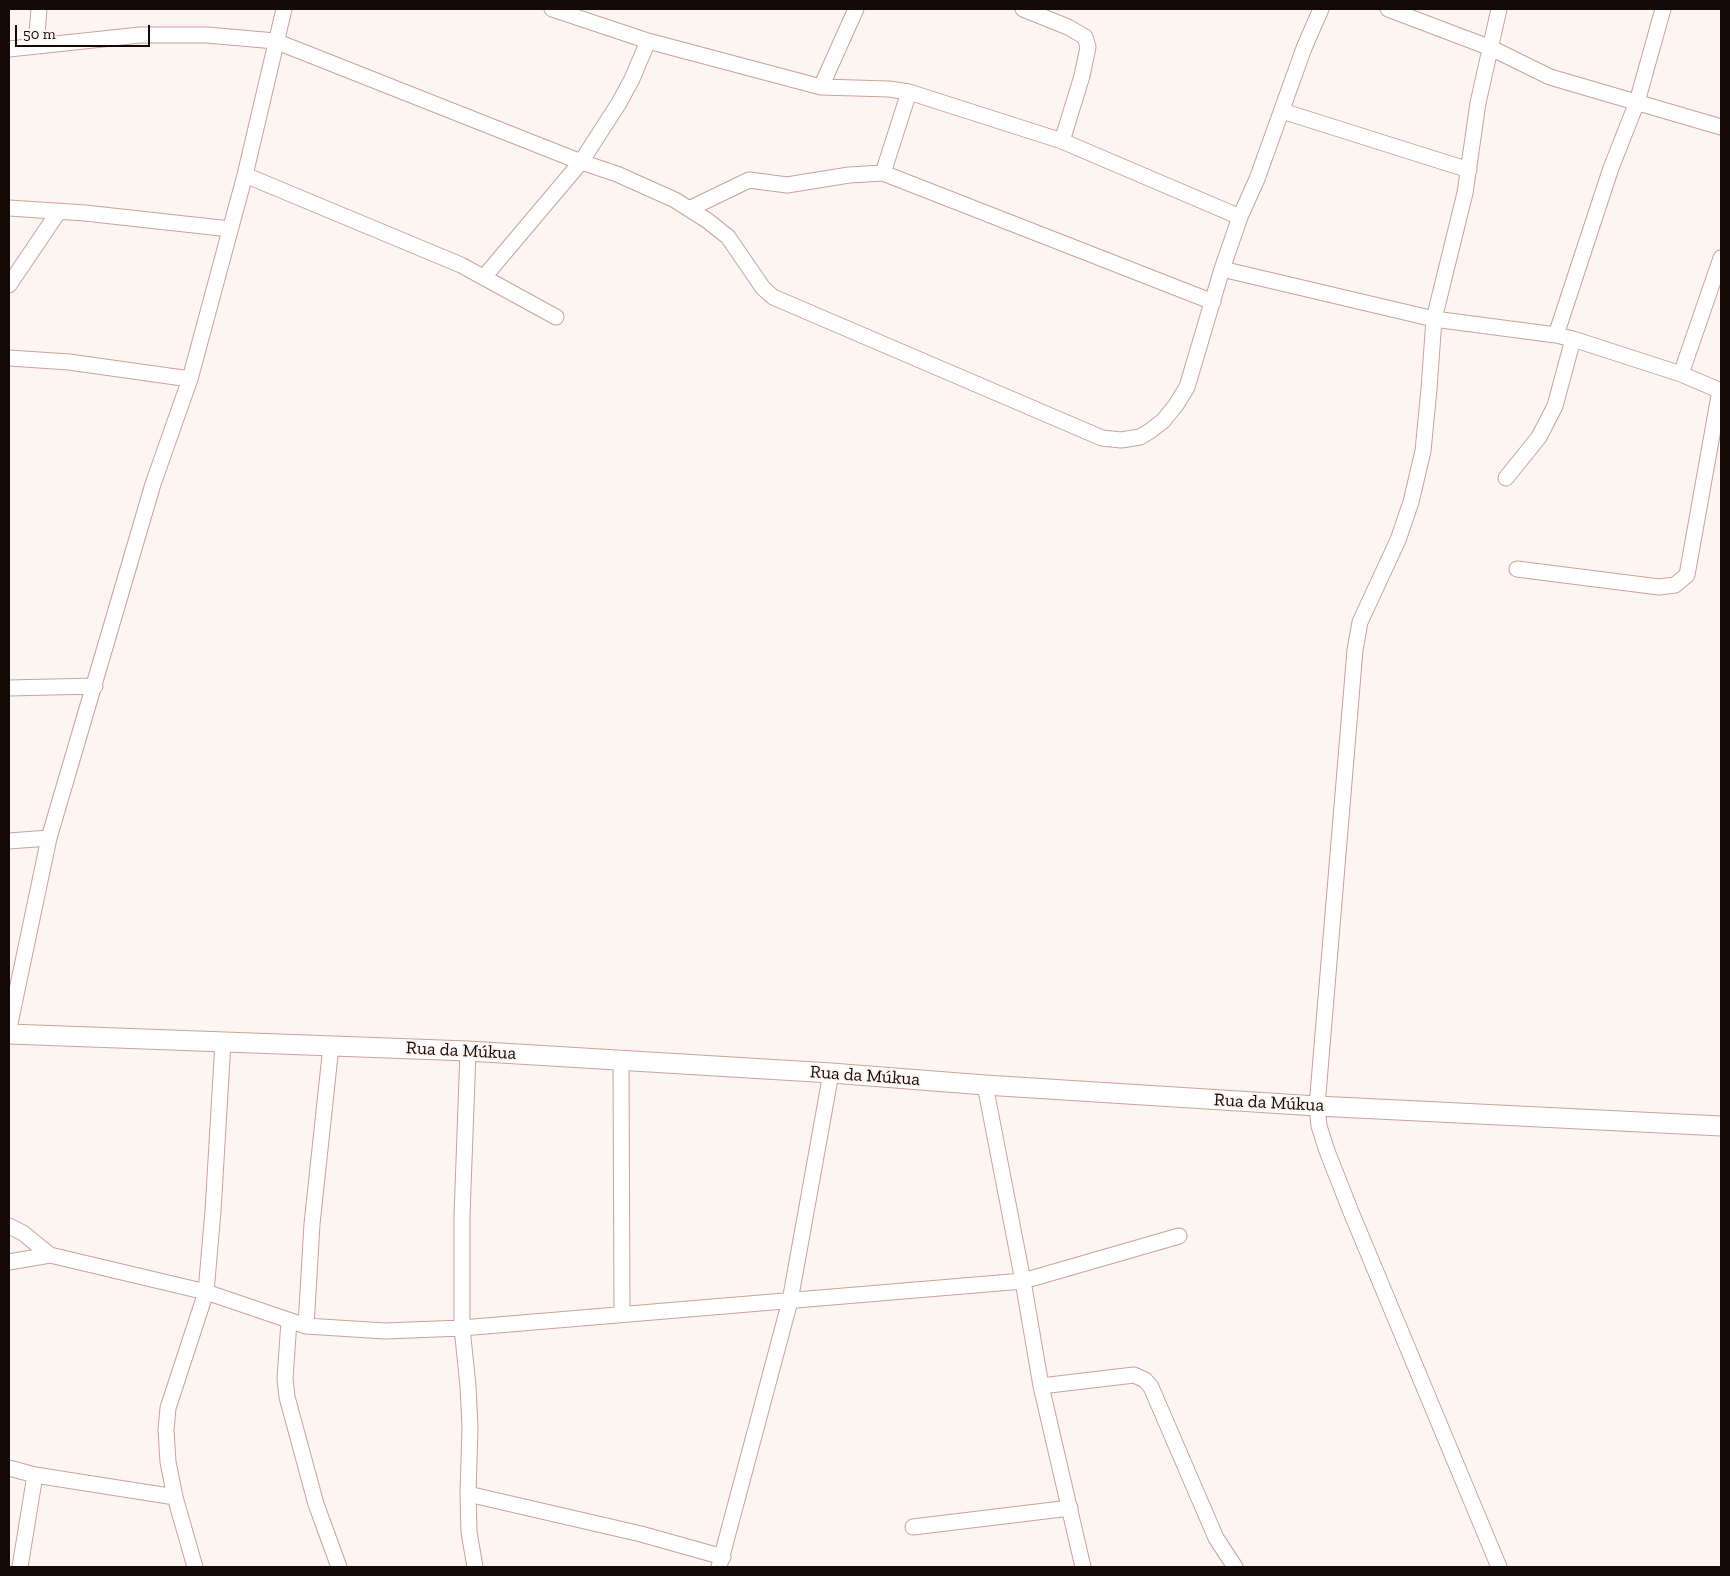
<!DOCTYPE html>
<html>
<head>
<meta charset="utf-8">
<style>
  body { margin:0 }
  #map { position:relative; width:1730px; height:1576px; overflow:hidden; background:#fdf5f2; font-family:"Zilla Slab",serif }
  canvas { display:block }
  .frame { position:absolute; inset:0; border:10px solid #150905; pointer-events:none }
  .scale { position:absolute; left:15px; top:25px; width:135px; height:22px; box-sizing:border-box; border:2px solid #150905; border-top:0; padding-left:6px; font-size:15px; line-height:18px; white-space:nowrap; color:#150905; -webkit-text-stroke:4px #fdf5f2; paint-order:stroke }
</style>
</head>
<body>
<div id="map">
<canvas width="1730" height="1576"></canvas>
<div class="frame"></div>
<div class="scale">50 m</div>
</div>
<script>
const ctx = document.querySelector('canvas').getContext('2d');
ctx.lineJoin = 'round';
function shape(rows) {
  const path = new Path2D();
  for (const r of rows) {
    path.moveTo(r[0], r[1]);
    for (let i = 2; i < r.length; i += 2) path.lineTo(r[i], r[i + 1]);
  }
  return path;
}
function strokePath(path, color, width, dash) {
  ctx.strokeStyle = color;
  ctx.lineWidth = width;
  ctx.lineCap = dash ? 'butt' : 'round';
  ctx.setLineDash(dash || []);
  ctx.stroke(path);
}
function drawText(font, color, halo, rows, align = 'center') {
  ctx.font = font + ' "Zilla Slab",serif';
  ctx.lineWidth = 4;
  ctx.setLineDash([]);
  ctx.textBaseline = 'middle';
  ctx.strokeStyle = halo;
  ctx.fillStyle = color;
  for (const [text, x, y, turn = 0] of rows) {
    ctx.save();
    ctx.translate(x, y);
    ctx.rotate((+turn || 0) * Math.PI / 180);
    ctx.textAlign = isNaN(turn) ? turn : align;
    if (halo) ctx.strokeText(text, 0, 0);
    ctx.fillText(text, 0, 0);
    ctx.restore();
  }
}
const minor = shape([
  [552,9,648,41,821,87,889,89,909,92,1062,141,1240,217],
  [1023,9,1068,27,1085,37,1088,47,1082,76,1062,141],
  [1388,9,1491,48,1550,77,1721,127],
  [36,46,39,9],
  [9,49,140,35,207,35,275,41,581,162,617,174,675,200,708,221,728,237,763,288,773,297,1102,438,1121,440,1140,437,1150,431,1163,421,1176,405,1187,387,1222,269,1240,217,1257,179,1304,48,1321,9],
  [821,87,856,9],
  [1282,111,1469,170],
  [883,173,909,92],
  [245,175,461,265,556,317],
  [9,208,85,213,230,229],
  [689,209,749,180,787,185,849,175,883,173,1213,302],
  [1222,269,1434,319,1556,335,1573,339,1681,374,1721,391],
  [484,277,581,162,619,103,632,79,648,41],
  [9,285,59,211],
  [1556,335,1611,168,1637,102,1663,9],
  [9,358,69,362,190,379],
  [1681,374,1721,258],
  [1506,478,1539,437,1555,406,1573,339],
  [1517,569,1659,587,1675,585,1687,575,1720,390],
  [9,688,95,686],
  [9,841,49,838],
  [9,1028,49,838,153,484,190,379,245,175,284,9],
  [468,1051,462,1216,462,1328,468,1386,470,1427,468,1494,469,1532,475,1567],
  [621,1060,622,1314],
  [985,1085,1023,1281,1041,1386,1083,1567],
  [9,1226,23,1233,50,1255,206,1292,306,1326,385,1331,462,1328,1023,1281,1179,1236],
  [9,1262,50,1255],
  [289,1321,285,1379,287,1397,316,1504,339,1567],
  [306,1326,312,1224,331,1046],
  [1041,1386,1134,1375,1145,1380,1151,1387,1216,1538,1235,1567],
  [9,1468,35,1475,175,1497],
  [468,1494,641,1534,723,1557],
  [913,1527,1070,1508],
  [20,1567,35,1475],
  [195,1567,175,1497,168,1462,166,1430,168,1408,206,1292,213,1211,223,1042],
  [719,1567,790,1301,831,1073],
  [1499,1567,1351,1212,1327,1151,1319,1126,1317,1106,1355,650,1360,622,1398,540,1411,502,1423,451,1429,389,1434,319,1465,193,1478,103,1499,9]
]);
const tertiary = shape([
  [9,1034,468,1051,831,1073,985,1085,1317,1106,1721,1126]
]);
strokePath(minor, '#c9a397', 17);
strokePath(tertiary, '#c9a397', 21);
strokePath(minor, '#fff', 15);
strokePath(tertiary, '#fff', 19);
drawText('18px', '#150905', '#fdf5f2', [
  ["Rua da Múkua",461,1051,3],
  ["Rua da Múkua",865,1076,4],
  ["Rua da Múkua",1269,1103,3]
]);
</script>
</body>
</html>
